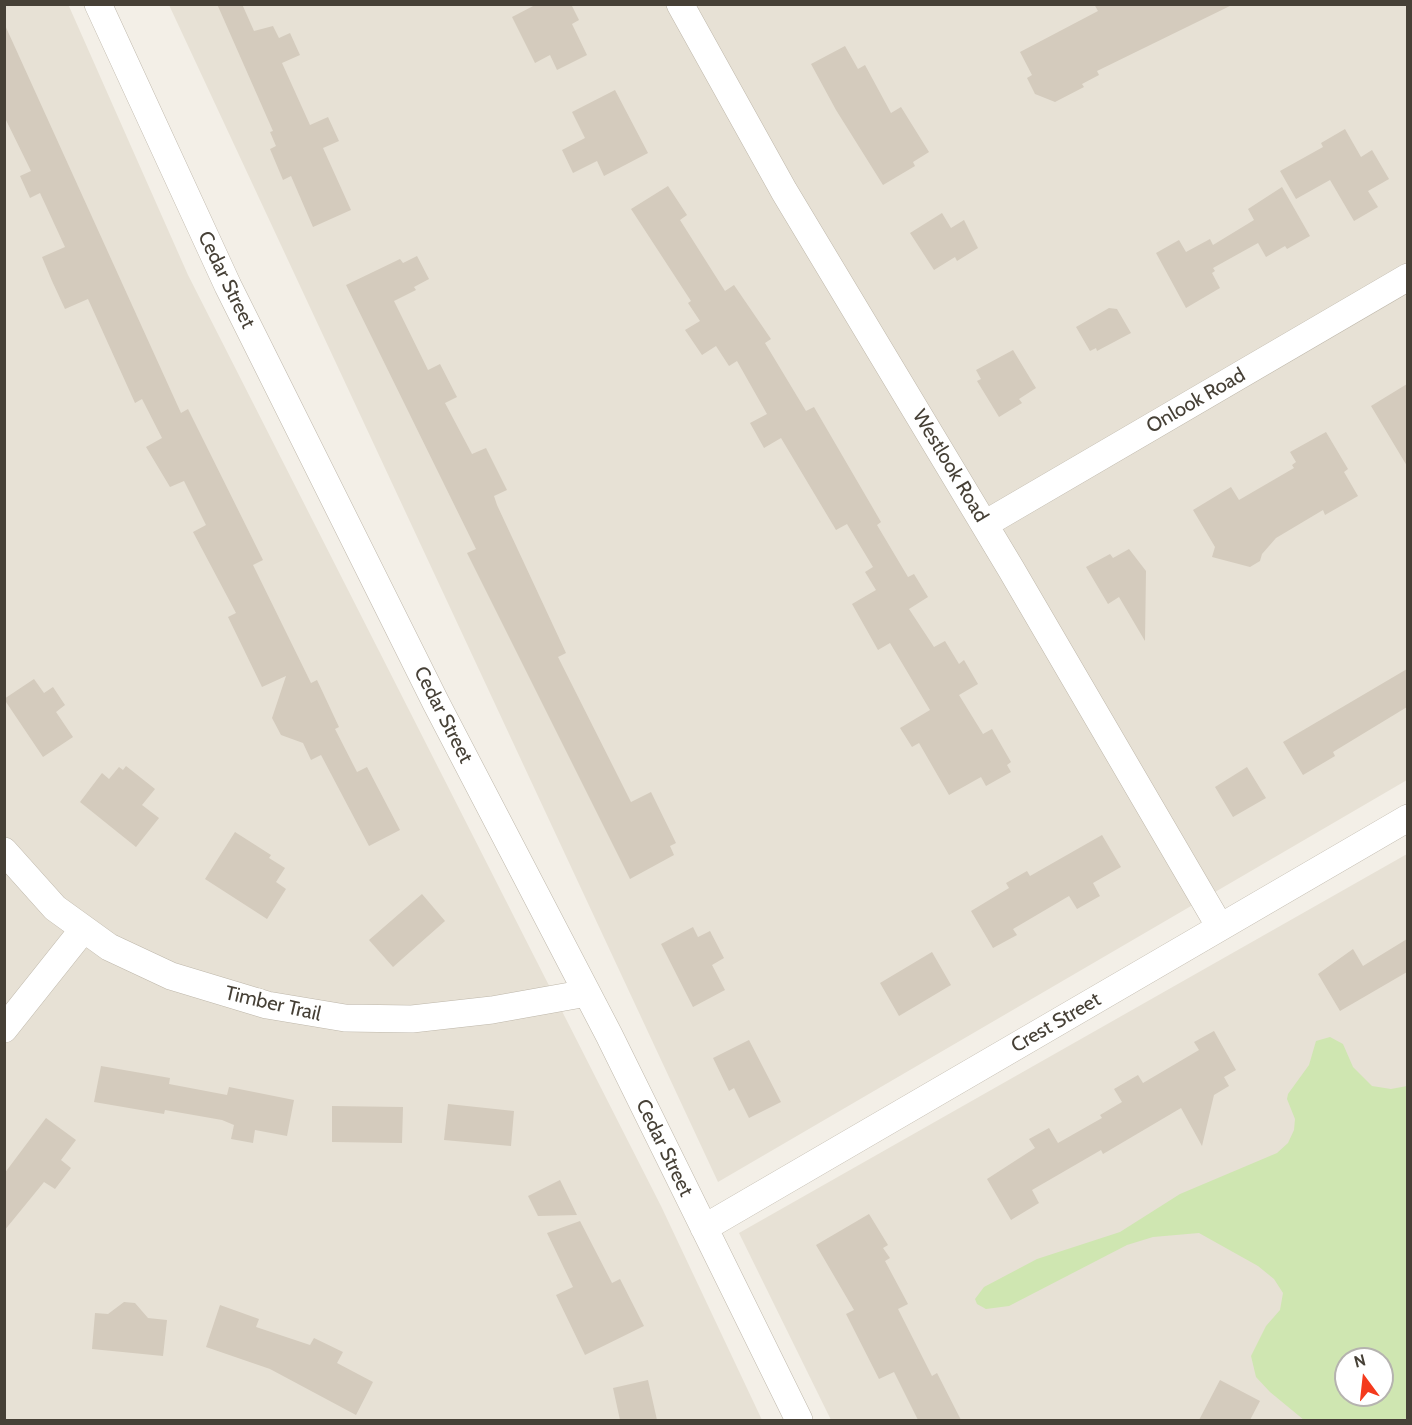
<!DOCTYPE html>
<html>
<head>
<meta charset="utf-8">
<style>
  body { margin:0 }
  #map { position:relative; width:1412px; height:1425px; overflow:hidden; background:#f3efe7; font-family:Cabin,sans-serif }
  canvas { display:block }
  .frame { position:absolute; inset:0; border:6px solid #464036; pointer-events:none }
  .north { position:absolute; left:1334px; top:1347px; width:60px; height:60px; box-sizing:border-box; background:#fff; border:2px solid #b5b3af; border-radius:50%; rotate:345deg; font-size:16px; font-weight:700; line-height:24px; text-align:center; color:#464036 }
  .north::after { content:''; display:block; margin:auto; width:21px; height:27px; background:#f43a1d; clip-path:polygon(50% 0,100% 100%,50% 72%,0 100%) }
</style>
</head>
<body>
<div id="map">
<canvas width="1412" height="1425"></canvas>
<div class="frame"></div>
<div class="north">N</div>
</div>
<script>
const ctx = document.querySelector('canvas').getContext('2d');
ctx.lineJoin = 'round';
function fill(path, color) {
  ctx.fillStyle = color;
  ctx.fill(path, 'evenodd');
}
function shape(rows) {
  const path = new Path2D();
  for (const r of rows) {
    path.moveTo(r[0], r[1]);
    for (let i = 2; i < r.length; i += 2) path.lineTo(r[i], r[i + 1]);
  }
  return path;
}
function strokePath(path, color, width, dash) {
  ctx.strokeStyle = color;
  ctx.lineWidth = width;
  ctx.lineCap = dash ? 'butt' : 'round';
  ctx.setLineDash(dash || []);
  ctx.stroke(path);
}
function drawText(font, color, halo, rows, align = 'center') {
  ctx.font = font + ' Cabin,sans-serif';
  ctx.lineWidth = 6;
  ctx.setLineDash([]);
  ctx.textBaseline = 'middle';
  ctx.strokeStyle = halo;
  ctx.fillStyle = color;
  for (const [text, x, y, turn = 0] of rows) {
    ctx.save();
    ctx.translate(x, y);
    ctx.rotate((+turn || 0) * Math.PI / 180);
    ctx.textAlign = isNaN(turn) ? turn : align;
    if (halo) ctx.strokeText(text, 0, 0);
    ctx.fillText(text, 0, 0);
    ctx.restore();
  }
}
fill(shape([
  [68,4,188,275,661,1206,762,1420,5,1420,4,5],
  [169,5,1407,5,1407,780,718,1182],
  [1407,854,1407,1420,831,1420,739,1233],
  [1346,1359,1382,1359,1382,1395,1346,1395]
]), '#e7e1d5');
fill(shape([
  [1330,1037,1343,1044,1353,1067,1372,1086,1391,1089,1407,1086,1407,1420,1304,1420,1270,1392,1256,1377,1251,1356,1266,1326,1280,1310,1283,1293,1274,1279,1258,1266,1199,1233,1153,1237,1127,1245,1009,1306,986,1309,977,1304,975,1299,984,1287,1037,1259,1120,1232,1180,1194,1277,1153,1288,1143,1294,1130,1295,1119,1287,1099,1288,1094,1309,1065,1316,1041],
  [1346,1359,1382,1359,1382,1395,1346,1395]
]), '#cfe6b1');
fill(shape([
  [217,4,242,4,254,31,273,26,279,38,290,33,300,55,282,63,310,125,328,117,339,141,323,148,351,210,313,227,291,176,283,180,270,149,276,146,270,132,273,131],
  [537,4,571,4,579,20,572,24,587,55,557,70,550,55,535,63,512,17],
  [1094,4,1234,4,1097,71,1099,75,1082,84,1084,87,1055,102,1035,94,1027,78,1032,75,1020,52,1098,11],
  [4,23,181,413,188,409,263,560,253,565,311,683,317,680,339,727,335,729,357,772,367,767,400,830,369,846,321,755,311,760,303,743,281,735,272,718,286,676,262,687,228,617,236,613,193,532,206,525,184,481,170,487,146,447,162,438,142,399,135,403,88,299,65,309,52,281,42,257,65,247,40,193,30,198,20,176,31,171,4,116],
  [845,46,858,69,865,65,891,113,901,107,929,152,913,162,915,166,883,185,836,110,811,64],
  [615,90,648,153,604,176,597,161,573,173,562,150,585,138,572,112],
  [1345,129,1361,157,1372,150,1389,179,1368,191,1378,207,1354,221,1330,180,1296,199,1280,171,1323,147,1321,143],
  [668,186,687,215,680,220,725,291,734,285,771,339,765,343,806,411,814,407,881,522,877,525,908,577,914,574,928,597,909,609,934,647,945,641,959,664,964,660,978,684,959,695,983,734,992,729,1011,762,1007,765,1011,772,986,786,981,777,949,795,919,743,912,747,900,728,930,710,890,643,878,650,852,604,876,590,865,572,873,567,847,524,836,530,781,438,764,448,750,423,767,414,737,361,729,366,716,346,702,355,685,330,700,321,688,303,691,301,631,209],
  [1282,187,1310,236,1287,249,1285,246,1266,257,1258,243,1213,268,1215,271,1212,273,1220,288,1186,308,1156,253,1179,240,1186,252,1210,239,1213,245,1254,220,1248,209],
  [942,213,951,228,964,220,978,248,957,261,955,257,934,270,910,233],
  [417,256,429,279,414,287,416,290,394,301,428,370,440,364,457,397,445,403,472,454,486,448,507,490,494,496,497,505,566,653,558,657,631,802,651,792,676,843,670,846,674,855,630,879,467,553,476,549,346,285,400,259,403,263],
  [1109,308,1117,309,1131,333,1097,351,1096,348,1090,351,1076,327],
  [1013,350,1036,388,1019,399,1022,403,999,417,977,381,981,379,976,370],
  [1407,384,1407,466,1371,406],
  [1326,432,1348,469,1344,472,1358,496,1325,515,1323,510,1276,538,1262,554,1260,561,1250,567,1212,557,1215,547,1193,510,1231,487,1239,500,1294,468,1292,465,1296,462,1290,452],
  [1129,549,1146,571,1145,641,1119,597,1108,604,1086,567,1110,554,1113,558],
  [1407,669,1407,707,1333,752,1335,756,1303,775,1283,742],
  [34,679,44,693,53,687,65,705,56,712,73,737,43,757,4,699],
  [126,766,155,789,142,805,159,818,136,847,80,802,102,773,109,779,119,767,123,770],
  [1247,767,1266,798,1233,817,1215,787],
  [235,832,271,855,269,858,285,868,276,882,286,889,267,919,205,879],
  [1102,835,1121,867,1093,883,1100,896,1077,909,1069,896,1013,929,1017,935,993,948,971,911,1009,888,1006,883,1027,871,1030,876],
  [422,894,445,921,393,967,369,940],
  [693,927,698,937,710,931,724,958,712,965,725,990,693,1007,661,944],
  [1407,939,1407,972,1340,1011,1318,974,1353,949,1363,966],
  [932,952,951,985,899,1016,880,983],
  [1214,1031,1236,1070,1224,1077,1229,1086,1214,1095,1202,1146,1181,1108,1103,1154,1101,1150,1032,1190,1039,1203,1011,1220,987,1179,1035,1148,1029,1139,1049,1128,1058,1143,1102,1118,1100,1115,1122,1102,1114,1089,1138,1075,1143,1083,1199,1050,1194,1042],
  [749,1040,781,1102,749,1118,734,1088,729,1091,713,1058],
  [101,1066,170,1078,169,1084,227,1095,229,1087,294,1100,287,1136,255,1130,253,1143,231,1139,234,1125,222,1120,165,1110,164,1114,94,1102],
  [448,1104,514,1111,511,1146,444,1140],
  [332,1106,403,1107,402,1143,332,1142],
  [46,1118,76,1140,61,1160,71,1168,55,1189,44,1182,4,1231,4,1174],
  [560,1180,577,1215,538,1216,528,1196],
  [869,1214,888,1245,883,1248,890,1258,885,1261,908,1304,898,1309,932,1376,937,1373,961,1420,918,1420,894,1372,879,1379,846,1314,854,1310,816,1245],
  [580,1221,612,1283,620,1279,644,1326,585,1355,556,1295,573,1287,547,1233],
  [124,1302,135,1303,148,1318,167,1320,163,1356,92,1349,95,1313,108,1314],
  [220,1305,259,1319,256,1327,310,1345,314,1338,343,1352,337,1363,373,1382,356,1415,270,1369,206,1347],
  [648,1380,657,1420,620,1420,613,1388],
  [1220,1380,1260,1401,1250,1420,1199,1420]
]), '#d4cbbd');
const minor = shape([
  [98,4,228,286,436,703,609,1035,799,1420],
  [680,4,784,191,1011,569,1220,927],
  [985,524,1408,277],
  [4,851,55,908,109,947,171,976,267,1005,345,1018,412,1019,492,1010,587,993],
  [4,1029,82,931],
  [704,1228,1408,818]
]);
strokePath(minor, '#beb7aa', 28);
strokePath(minor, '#fff', 27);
drawText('20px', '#464036', '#fff', [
  ["Cedar Street",226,280,64],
  ["Onlook Road",1196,401,-30],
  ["Westlook Road",950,466,59],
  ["Cedar Street",443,715,63],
  ["Timber Trail",273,1004,13],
  ["Crest Street",1056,1023,-30],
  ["Cedar Street",664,1148,64]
]);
</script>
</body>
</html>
